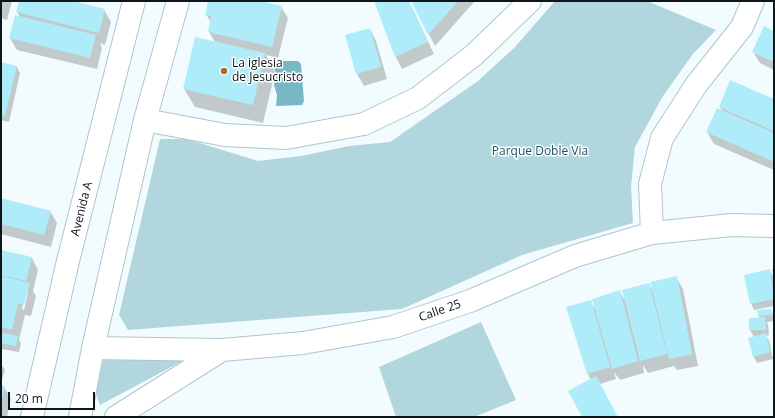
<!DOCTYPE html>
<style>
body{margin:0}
#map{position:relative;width:775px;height:418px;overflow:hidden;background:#f2fcfe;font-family:"Open Sans",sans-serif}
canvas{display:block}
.frame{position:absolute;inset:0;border:2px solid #0d1618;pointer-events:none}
.scale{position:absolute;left:8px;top:392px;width:87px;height:18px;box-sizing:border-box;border:2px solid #0d1618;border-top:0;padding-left:5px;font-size:12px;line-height:14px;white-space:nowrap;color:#0d1618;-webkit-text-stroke:3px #fff;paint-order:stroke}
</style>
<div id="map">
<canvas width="775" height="418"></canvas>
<div class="frame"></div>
<div class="scale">20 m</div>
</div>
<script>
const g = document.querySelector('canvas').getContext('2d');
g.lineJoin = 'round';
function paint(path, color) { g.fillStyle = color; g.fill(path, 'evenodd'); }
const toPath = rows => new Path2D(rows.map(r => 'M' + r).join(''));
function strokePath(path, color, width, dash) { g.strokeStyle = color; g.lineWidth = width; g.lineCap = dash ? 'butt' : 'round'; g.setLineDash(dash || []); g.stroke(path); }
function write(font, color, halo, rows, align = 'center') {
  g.font = font + ' "Open Sans",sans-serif'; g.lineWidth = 3; g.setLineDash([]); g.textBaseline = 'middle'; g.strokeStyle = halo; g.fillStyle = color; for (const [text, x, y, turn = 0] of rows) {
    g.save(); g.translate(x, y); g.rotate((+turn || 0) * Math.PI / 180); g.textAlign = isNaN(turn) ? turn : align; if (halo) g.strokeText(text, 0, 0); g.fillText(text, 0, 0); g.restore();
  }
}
paint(toPath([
 [555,1,647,1,716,30,693,54,663,96,635,147,631,187,633,223,522,255,402,309,128,330,119,315,160,139,187,139,258,161,301,156,349,146,390,142,478,81,515,47],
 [481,322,516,400,474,417,396,417,379,367],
 [104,355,190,357,100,405,96,394]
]), '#b2d6de');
paint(toPath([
 [276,61,298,61,301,64,304,101,302,105,276,106,277,95,274,85,276,73,273,66]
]), '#7ab7c4');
paint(toPath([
 [1,1,12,1,7,20,1,18],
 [20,1,70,1,104,10,111,22,105,45,100,43,102,48,97,69,17,50,10,38,20,17,17,12],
 [209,1,257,1,281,7,288,18,278,58,266,55,275,72,263,123,195,107,184,89,215,42,209,32,211,23,206,14],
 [375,1,409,1,434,54,402,69,396,57],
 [412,1,475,1,435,46],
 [370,29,376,41,387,79,364,86,357,74,346,36],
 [774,32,774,70,760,63,753,52],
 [17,67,20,73,9,122,1,120,1,68],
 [774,100,774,170,714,144,707,132,723,112,720,107],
 [1,199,50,211,57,223,51,247,1,234],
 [1,251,32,258,38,270,33,291,36,296,31,316,25,315,19,340,21,343,19,352,1,349],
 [26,292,28,292,24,310,22,309],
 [772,269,774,269,774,306,754,310,751,303,769,270,774,277],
 [676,277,683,289,698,366,677,370,674,366,648,373,643,365,644,373,620,380,614,372,616,379,600,384,617,417,583,417,591,380,588,374,567,308,590,301,595,309,620,291,624,299,649,284,653,292],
 [771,310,774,316,774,321,767,322,768,325,769,335,766,336,769,340,773,359,757,363,754,357,754,337,750,330,760,319,759,316],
 [1,364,5,370,1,383],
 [1,386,4,387,11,399,7,417,1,417]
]), '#0003');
paint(toPath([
 [19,1,74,1,105,9,99,33,16,12],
 [208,1,261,1,282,6,272,47,208,32,211,16,205,15],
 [374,1,409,1,428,42,395,57],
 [411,1,458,1,428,35],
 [15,15,96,35,90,58,9,38],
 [764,26,774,31,774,62,752,52],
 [370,28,381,67,356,74,345,35],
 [195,37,265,53,253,105,183,89],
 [1,62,17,66,5,116,1,115],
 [730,80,774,99,774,131,719,107],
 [717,108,774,133,774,156,772,161,706,132],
 [1,198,51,211,44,235,1,224],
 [1,250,32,257,26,281,1,275],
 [770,269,774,299,750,304,744,275],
 [1,276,30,283,24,305,18,303,12,330,1,327],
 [677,276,692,354,669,359,650,282],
 [649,283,667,354,640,361,622,290],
 [620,290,638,361,612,369,592,299],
 [591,300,610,367,587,374,566,307],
 [771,309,772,315,758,316,757,310],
 [765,317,766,330,749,330,749,318],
 [1,333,18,336,16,346,1,343],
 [766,333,770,352,753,357,748,338],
 [596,376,618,417,582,417,568,391],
 [1,385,5,386,2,400,1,400]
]), '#aeecfa');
const minor = toPath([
 [145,120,225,135,286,138,364,124,418,98,474,55,530,1],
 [652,233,650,184,662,138,696,85,742,27,753,1],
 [93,348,222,350],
 [32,417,68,261,134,1],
 [80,417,93,348,145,120,178,1],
 [116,417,222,350,303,343,393,327,470,301,575,256,652,233,732,225,774,226]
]);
strokePath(minor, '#afc6cc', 24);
strokePath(minor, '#fff', 22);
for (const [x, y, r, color] of [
 [224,71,4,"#aa6d31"]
]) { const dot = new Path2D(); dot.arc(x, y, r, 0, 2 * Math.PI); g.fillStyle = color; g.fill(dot); strokePath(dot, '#fff', 1.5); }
write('12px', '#0d1618', '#fff', [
 ["La iglesia",232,64],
 ["de Jesucristo",232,78]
], 'left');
write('12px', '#1e535d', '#fff', [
 ["Parque Doble Via",540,152]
]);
write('12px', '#0d1618', '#fff', [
 ["Avenida A",82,209,-76],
 ["Calle 25",440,311,-19]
]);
</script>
